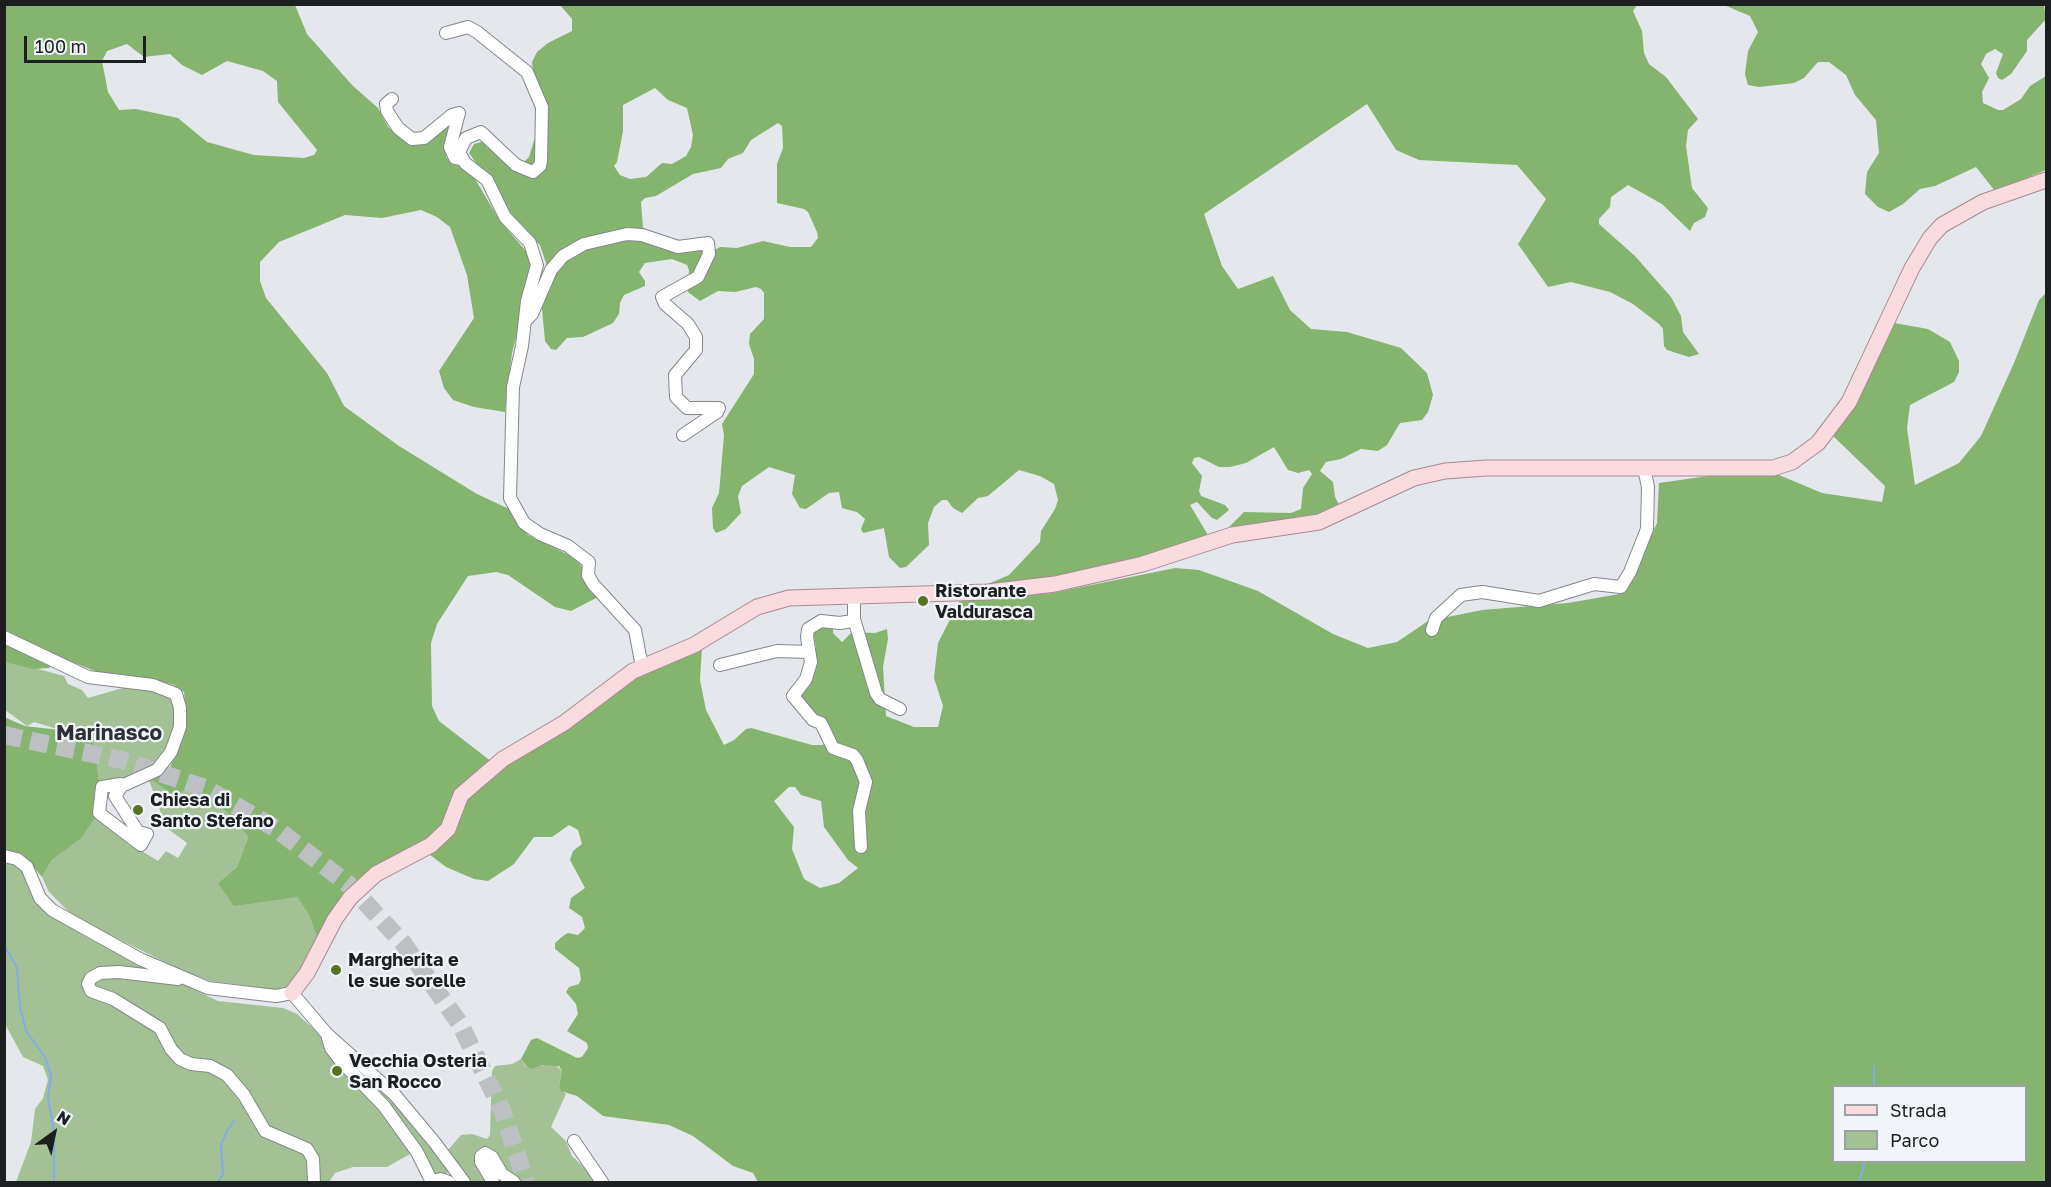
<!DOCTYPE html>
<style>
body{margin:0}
#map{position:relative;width:2051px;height:1187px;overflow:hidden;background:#e4e8ec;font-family:"Golos Text",sans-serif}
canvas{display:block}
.frame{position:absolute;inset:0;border:6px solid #1d1e20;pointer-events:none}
.legend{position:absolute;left:1832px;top:1085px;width:195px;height:78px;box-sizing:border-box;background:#f1f5fa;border:2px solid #9c9fa3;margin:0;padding:8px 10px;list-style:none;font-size:18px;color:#1d1e20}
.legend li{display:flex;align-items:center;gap:12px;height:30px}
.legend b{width:30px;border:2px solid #9c9fa3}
.north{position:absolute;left:24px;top:1103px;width:60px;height:60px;-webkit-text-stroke:4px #f1f5fa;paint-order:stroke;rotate:33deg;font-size:16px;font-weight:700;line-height:24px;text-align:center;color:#1d1e20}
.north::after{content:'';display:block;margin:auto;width:21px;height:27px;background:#1d1e20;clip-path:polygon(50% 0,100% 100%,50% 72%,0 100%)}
.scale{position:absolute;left:24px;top:36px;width:122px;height:27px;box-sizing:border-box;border:3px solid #1d1e20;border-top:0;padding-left:8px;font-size:18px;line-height:21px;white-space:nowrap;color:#1d1e20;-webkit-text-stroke:4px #f1f5fa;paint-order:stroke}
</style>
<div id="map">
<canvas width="2051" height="1187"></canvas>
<div class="frame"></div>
<ul class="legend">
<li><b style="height:8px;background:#f9dbe0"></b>Strada</li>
<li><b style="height:16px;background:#a3c195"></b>Parco</li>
</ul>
<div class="north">N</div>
<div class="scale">100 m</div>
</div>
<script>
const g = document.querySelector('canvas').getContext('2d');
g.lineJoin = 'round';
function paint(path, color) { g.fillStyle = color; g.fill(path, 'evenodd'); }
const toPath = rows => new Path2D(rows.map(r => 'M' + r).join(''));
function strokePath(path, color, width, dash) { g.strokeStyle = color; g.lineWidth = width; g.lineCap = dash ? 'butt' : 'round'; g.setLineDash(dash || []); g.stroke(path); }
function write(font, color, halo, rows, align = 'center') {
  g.font = font + ' "Golos Text",sans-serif'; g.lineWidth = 4.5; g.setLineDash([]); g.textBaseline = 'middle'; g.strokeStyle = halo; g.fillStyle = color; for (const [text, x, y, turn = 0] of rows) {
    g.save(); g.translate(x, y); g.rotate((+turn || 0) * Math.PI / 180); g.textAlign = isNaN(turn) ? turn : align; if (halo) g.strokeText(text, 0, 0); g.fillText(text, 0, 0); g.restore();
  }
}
paint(toPath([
 [5,660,64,676,68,684,82,690,88,698,140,683,158,689,173,698,174,725,167,754,157,772,98,786,94,756,85,730,74,734,34,722,27,726,5,710],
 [152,780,171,794,186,791,215,802,236,821,248,837,237,867,218,883,297,897,309,915,318,940,287,991,211,981,181,970,90,925,69,912,49,892,42,877,52,860,81,837,97,815,101,822,119,837,158,861,166,851,178,858,187,843,164,826,158,803,149,781],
 [4,863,15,865,22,871,45,913,97,943,218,1001,283,1008,297,1014,370,1079,425,1137,450,1170,446,1174,434,1174,419,1149,387,1167,353,1167,335,1173,329,1182,16,1182,31,1142,35,1109,43,1098,48,1080,43,1066,23,1057,5,1024],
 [521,1059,526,1067,555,1064,562,1071,559,1087,566,1094,551,1127,566,1141,572,1156,591,1174,595,1182,471,1182,448,1150,461,1135,472,1134,487,1139,490,1135,492,1071,495,1066,512,1064]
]), '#a3c195');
paint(toPath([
 [4,5,295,5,307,34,352,85,378,108,388,127,396,134,405,141,420,145,427,144,449,126,445,140,446,157,453,164,469,169,500,221,531,257,533,274,512,353,505,412,474,407,453,400,444,388,439,371,474,318,467,275,450,227,437,217,421,210,382,218,345,215,279,242,260,262,260,281,266,298,327,373,344,406,399,446,477,494,509,509,528,535,575,558,582,567,585,579,598,597,571,611,555,607,508,575,496,572,468,576,437,624,431,643,432,706,439,721,492,762,436,834,403,854,318,940,309,915,297,897,234,906,218,883,237,867,248,837,236,821,215,802,186,791,171,794,152,780,170,767,182,741,187,725,184,692,174,685,159,681,103,674,59,657,49,668,33,669,5,662],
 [127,44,144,57,170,54,182,65,202,75,227,61,263,71,277,81,278,102,317,150,314,155,304,158,254,155,207,142,178,118,136,109,119,110,108,92,102,61,107,51],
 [560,5,1637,5,1633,11,1642,31,1644,53,1649,64,1666,77,1698,119,1688,130,1686,146,1692,188,1708,208,1705,217,1694,223,1690,231,1662,204,1628,185,1611,197,1610,207,1599,219,1599,224,1635,256,1671,297,1681,316,1683,332,1699,354,1689,357,1667,350,1664,346,1663,329,1659,324,1633,304,1610,292,1571,282,1548,287,1518,244,1546,199,1517,165,1419,160,1396,150,1367,104,1204,214,1222,266,1238,289,1273,276,1290,310,1311,329,1347,332,1401,348,1427,373,1433,395,1428,412,1422,420,1400,423,1387,445,1378,451,1361,449,1341,459,1326,462,1320,471,1333,482,1335,497,1340,506,1313,516,1229,527,1244,512,1291,513,1301,509,1303,488,1312,474,1309,470,1298,473,1288,470,1274,447,1246,463,1230,467,1219,467,1199,457,1194,458,1192,463,1202,476,1199,491,1201,496,1225,505,1229,510,1217,520,1212,518,1197,502,1190,505,1208,535,1145,557,1036,580,981,587,1009,575,1040,542,1041,531,1055,509,1058,500,1054,484,1040,476,1019,470,988,496,978,498,962,513,953,508,947,500,942,500,934,507,928,523,929,545,906,567,900,568,889,557,884,528,863,533,861,529,865,519,857,512,842,508,839,492,829,493,806,509,800,508,792,494,795,475,769,467,742,486,738,496,741,513,726,529,716,533,713,528,712,508,719,493,724,435,722,424,754,374,754,359,749,344,750,334,764,319,764,293,761,289,756,287,735,292,718,291,700,301,688,292,689,270,687,265,672,259,645,263,639,272,645,281,645,286,624,295,620,303,619,314,613,323,583,337,567,338,556,350,551,349,545,341,541,298,546,263,540,245,518,223,469,153,474,144,485,141,523,163,529,157,536,134,537,108,532,62,537,52,548,43,572,31,572,19],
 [655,88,668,100,687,108,693,135,691,147,686,156,672,164,662,163,646,177,630,179,620,175,614,166,617,162,623,131,623,105],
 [778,123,782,126,783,148,777,164,777,203,804,209,808,212,817,232,818,238,811,247,790,247,763,241,737,248,720,247,711,252,643,228,641,202,645,198,656,196,693,174,721,168,728,159,743,153,751,140],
 [1724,5,2044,5,2046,19,2027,40,2027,51,2011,74,2002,80,1998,78,1996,73,2003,54,1995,49,1986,54,1981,64,1989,78,1982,92,1983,103,1998,110,2003,110,2021,99,2030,86,2046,76,2046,170,1995,191,1976,167,1935,186,1920,189,1903,204,1889,212,1878,207,1865,194,1867,172,1879,153,1876,120,1855,95,1846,75,1829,62,1818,62,1804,78,1794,83,1759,87,1748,85,1745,74,1748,51,1758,32,1750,16],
 [2046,293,2046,1182,758,1182,753,1173,733,1166,693,1136,669,1125,603,1116,577,1096,561,1091,559,1087,562,1071,559,1066,542,1065,532,1069,527,1067,521,1059,531,1040,537,1038,577,1058,582,1057,588,1048,587,1043,567,1031,578,1014,576,1004,566,992,569,987,579,984,581,979,579,968,555,949,555,943,563,936,568,933,578,935,585,928,582,917,569,908,571,898,585,888,570,860,573,851,582,844,578,830,569,825,552,837,534,837,514,864,488,881,474,879,446,867,429,854,463,803,515,757,622,685,648,670,702,648,700,680,706,710,724,745,734,740,746,729,751,728,812,745,822,745,836,741,799,697,815,667,816,648,813,631,820,627,833,627,833,633,842,642,852,632,875,633,887,629,888,639,883,667,886,716,914,727,938,727,943,706,934,678,938,643,960,600,1052,593,1175,568,1199,570,1258,591,1333,634,1368,648,1397,642,1428,621,1482,610,1568,603,1625,593,1657,523,1659,483,1715,475,1779,475,1822,493,1882,502,1885,486,1833,436,1864,388,1894,323,1928,329,1950,342,1959,361,1959,372,1954,382,1910,405,1907,428,1915,485,1959,463,1981,436,2014,363,2039,300],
 [789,787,795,787,801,795,821,801,824,827,848,860,858,868,839,883,820,888,804,879,792,849,794,827,774,801],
 [1834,1086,2026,1086,2026,1162,1834,1162],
 [4,717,25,726,86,733,94,744,99,784,97,815,81,838,52,860,42,877,22,854,5,850]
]), '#85b46e');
strokePath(toPath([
 [4,944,17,968,20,1007,26,1031,45,1057,51,1075,48,1098,54,1132,54,1182],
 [1874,1066,1874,1086],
 [218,1182,223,1174,221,1145,227,1131,234,1121],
 [1859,1182,1865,1162]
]), '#83abf0', 2);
strokePath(toPath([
 [4,735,121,760,205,788,278,830,348,884,403,943,460,1024,502,1110,526,1182]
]), '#bcc0c3', 18, [18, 9]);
const minor = toPath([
 [446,33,468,27,477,32,527,72,542,107,541,161,540,166,533,172,516,165,481,132,466,138,459,152,465,163,487,180,505,217,530,243,537,265,527,301,522,346,513,387,510,498,524,523,540,534,568,546,589,562,588,575,593,584,635,630,642,667],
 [392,99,386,104,387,111,398,128,412,139,424,138,452,115,459,113,450,147,455,158,462,159],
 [525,321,532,314,551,270,563,256,584,244,627,234,642,235,678,247,708,243,709,254,698,277,662,297,665,304,688,324,696,337,696,350,675,375,676,397,687,408,719,408,717,412,683,435],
 [854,597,854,619,852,621,840,623,821,621,808,629,807,637,811,662,806,679,793,696,813,720,821,723,833,748,853,755,857,760,866,782,859,811,861,847],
 [854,619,876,693,880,699,900,709],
 [1432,630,1436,618,1461,595,1482,592,1539,601,1594,584,1621,587,1630,572,1647,529,1648,487,1644,468],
 [4,637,88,677,153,685,176,694,180,708,180,727,171,752,157,770,126,784],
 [720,665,777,651,809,652],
 [121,784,122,786,115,796,138,832,147,834,141,845,99,813,102,787,121,784],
 [4,856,17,859,27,867,40,898,52,910,140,959,208,988,276,996,292,993,327,1034,395,1095,435,1143,464,1182],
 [178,979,119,972,100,973,91,978,88,984,91,991,113,999,160,1028,171,1049,180,1059,191,1064,210,1066,227,1075,244,1095,265,1131,307,1149,313,1159,314,1182],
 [328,1038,331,1048,340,1060,384,1106,417,1152,432,1182],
 [574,1141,602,1182],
 [432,1181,441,1179,449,1182],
 [493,1182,481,1162,481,1156,485,1153,492,1157,502,1174,514,1182]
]);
const major = toPath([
 [292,993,307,973,335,919,350,898,376,874,431,845,448,829,461,795,503,759,564,723,633,671,694,645,757,607,789,598,988,592,1055,584,1143,564,1232,535,1319,522,1414,478,1445,471,1486,468,1773,468,1792,462,1818,443,1849,402,1912,268,1930,238,1942,225,1983,202,2046,180]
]);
strokePath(minor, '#83878b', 14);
strokePath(major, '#a98990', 17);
strokePath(minor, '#fff', 12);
strokePath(major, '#f9dbe0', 15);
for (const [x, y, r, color] of [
 [923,601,6,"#5a7223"],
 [138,810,6,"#5a7223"],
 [336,970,6,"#5a7223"],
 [337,1071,6,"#5a7223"]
]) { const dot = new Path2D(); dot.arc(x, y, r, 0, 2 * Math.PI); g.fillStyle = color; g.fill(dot); strokePath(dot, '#f1f5fa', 2); }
write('bold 18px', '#1d1e20', '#f1f5fa', [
 ["Ristorante",935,591],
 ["Valdurasca",935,612],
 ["Chiesa di",150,800],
 ["Santo Stefano",150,821],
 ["Margherita e",348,960],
 ["le sue sorelle",348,981],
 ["Vecchia Osteria",349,1061],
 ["San Rocco",349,1082]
], 'left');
write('bold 21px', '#2d3034', '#f1f5fa', [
 ["Marinasco",109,733]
]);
</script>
